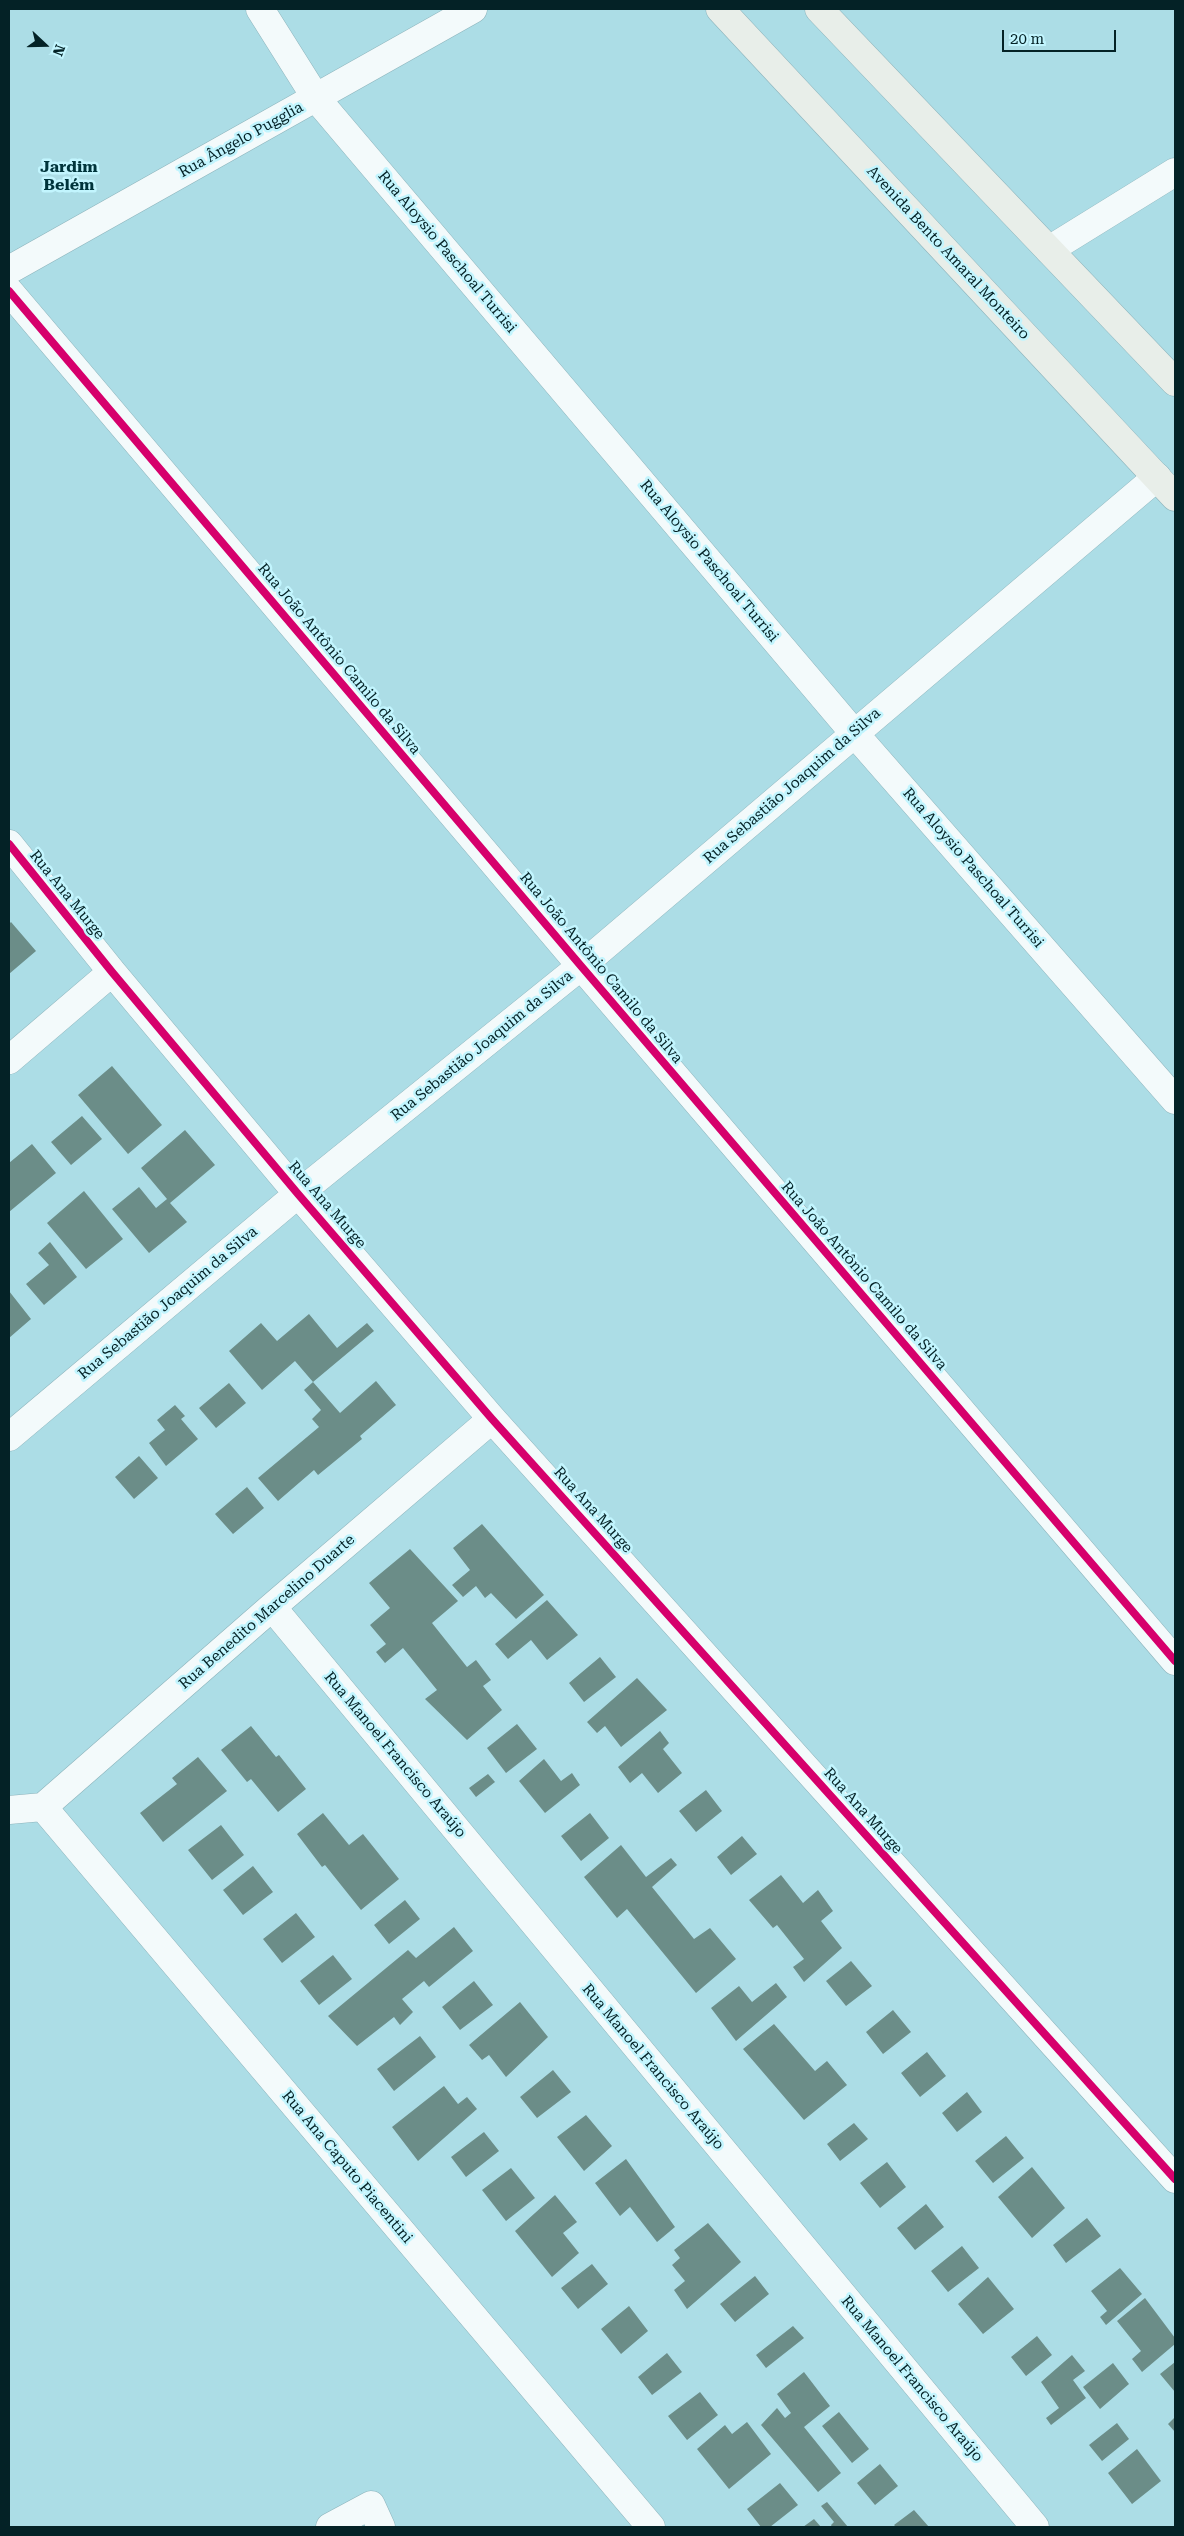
<!DOCTYPE html>
<meta charset="utf-8">
<style>
body{margin:0}
#map{position:relative;width:1184px;height:2536px;overflow:hidden;background:#acdde6;font-family:"Roboto Serif",serif}
canvas{display:block}
.frame{position:absolute;inset:0;border:10px solid #042226;pointer-events:none}
.north{position:absolute;left:20px;top:20px;width:50px;height:50px;-webkit-text-stroke:4px #c2f5fe;paint-order:stroke;rotate:111deg;font-size:14px;font-weight:700;line-height:20px;text-align:center;color:#042226}
.north::after{content:'';display:block;margin:auto;width:18px;height:22px;background:#042226;clip-path:polygon(50% 0,100% 100%,50% 72%,0 100%)}
.scale{position:absolute;left:1002px;top:30px;width:114px;height:22px;box-sizing:border-box;border:2px solid #042226;border-top:0;padding-left:6px;font-size:15px;line-height:18px;white-space:nowrap;color:#042226;-webkit-text-stroke:4px #c2f5fe;paint-order:stroke}
</style>
<div id="map">
<canvas width="1184" height="2536"></canvas>
<div class="frame"></div>
<div class="north">N</div>
<div class="scale">20 m</div>
</div>
<script>
const g = document.querySelector('canvas').getContext('2d');
g.lineJoin = 'round';
function paint(path, color) { g.fillStyle = color; g.fill(path, 'evenodd'); }
const toPath = rows => new Path2D(rows.map(r => 'M' + r).join(''));
function strokePath(path, color, width, dash) { g.strokeStyle = color; g.lineWidth = width; g.lineCap = dash ? 'butt' : 'round'; g.setLineDash(dash || []); g.stroke(path); }
function write(font, color, halo, rows, align = 'center') {
  g.font = font + ' "Roboto Serif",serif'; g.lineWidth = 5; g.setLineDash([]); g.textBaseline = 'middle'; g.strokeStyle = halo; g.fillStyle = color; for (const [text, x, y, turn = 0] of rows) {
    g.save(); g.translate(x, y); g.rotate((+turn || 0) * Math.PI / 180); g.textAlign = isNaN(turn) ? turn : align; if (halo) g.strokeText(text, 0, 0); g.fillText(text, 0, 0); g.restore();
  }
}
paint(toPath([
 [11,922,36,951,9,974,9,924],
 [112,1066,162,1125,128,1154,78,1095],
 [82,1116,102,1139,71,1165,51,1142],
 [185,1130,215,1165,170,1203,187,1222,149,1253,112,1209,139,1187,156,1208,167,1199,141,1168],
 [32,1144,56,1173,9,1212,9,1163],
 [84,1191,123,1239,86,1269,47,1223],
 [50,1242,77,1277,44,1305,26,1284,49,1265,38,1253],
 [9,1291,31,1319,9,1338],
 [309,1314,337,1348,367,1323,374,1331,313,1382,295,1361,262,1390,229,1351,261,1323,277,1341],
 [376,1381,396,1405,360,1436,362,1439,318,1475,314,1470,278,1501,258,1478,319,1427,312,1419,321,1410,304,1390,313,1382,340,1413],
 [229,1383,246,1403,216,1428,199,1408],
 [175,1405,185,1416,181,1419,198,1439,166,1466,149,1443,165,1430,157,1420],
 [139,1456,158,1478,134,1499,115,1477],
 [247,1487,264,1508,233,1534,215,1514],
 [482,1524,544,1595,516,1619,491,1593,485,1598,476,1586,463,1597,452,1585,470,1570,453,1548],
 [410,1549,458,1601,432,1623,467,1667,476,1660,491,1680,483,1686,502,1710,467,1740,425,1699,437,1690,403,1648,385,1663,376,1652,386,1644,370,1625,390,1608,369,1583],
 [547,1600,578,1635,547,1660,531,1640,508,1659,495,1644],
 [600,1657,616,1677,584,1702,569,1683],
 [637,1678,667,1710,621,1747,605,1726,597,1733,587,1722],
 [517,1724,537,1749,506,1773,487,1748],
 [251,1726,276,1757,279,1755,306,1789,278,1812,251,1779,247,1782,221,1750],
 [660,1731,669,1743,663,1749,682,1773,658,1793,642,1773,630,1783,618,1767],
 [198,1757,227,1791,163,1842,140,1813,177,1784,172,1778],
 [544,1759,561,1781,572,1773,580,1785,545,1813,519,1781],
 [488,1774,495,1782,476,1797,469,1788],
 [706,1790,722,1811,696,1832,679,1811],
 [323,1813,349,1845,363,1834,399,1879,361,1910,325,1865,322,1867,297,1834],
 [590,1813,609,1838,581,1861,561,1836],
 [221,1825,244,1855,212,1880,188,1850],
 [742,1836,757,1854,731,1875,717,1857],
 [621,1845,646,1877,671,1858,677,1865,652,1887,694,1939,710,1928,736,1959,696,1993,627,1909,617,1918,584,1877],
 [253,1866,273,1892,243,1915,223,1890],
 [781,1875,803,1903,818,1890,833,1911,821,1921,842,1948,804,1982,793,1967,804,1959,777,1925,773,1928,749,1900],
 [405,1900,420,1919,389,1944,374,1925],
 [296,1913,315,1937,282,1963,263,1939],
 [454,1927,473,1951,429,1987,424,1981,402,1999,413,2012,400,2025,394,2017,357,2046,328,2016,408,1950,416,1958],
 [333,1955,352,1979,319,2005,300,1981],
 [851,1961,872,1986,846,2006,826,1981],
 [474,1981,493,2005,460,2030,442,2007],
 [776,1983,787,1997,736,2041,711,2008,739,1986,752,2002],
 [520,2002,548,2037,506,2077,489,2055,482,2060,469,2045],
 [893,2010,911,2032,883,2054,866,2032],
 [774,2024,815,2071,827,2061,847,2085,804,2120,743,2049],
 [420,2036,436,2057,394,2091,377,2069],
 [927,2052,946,2076,920,2097,901,2073],
 [553,2070,571,2092,537,2118,520,2097],
 [444,2086,458,2104,467,2097,477,2109,418,2161,392,2127],
 [967,2092,982,2112,957,2132,942,2113],
 [586,2115,612,2146,584,2171,557,2137],
 [854,2123,868,2139,840,2161,827,2144],
 [484,2132,499,2151,466,2177,451,2157],
 [1006,2136,1024,2158,993,2183,975,2161],
 [626,2159,675,2227,657,2242,630,2207,620,2216,595,2183],
 [887,2162,906,2187,880,2208,860,2183],
 [1032,2167,1065,2208,1032,2238,998,2197],
 [511,2168,535,2198,506,2221,482,2190],
 [555,2195,577,2222,563,2233,579,2253,552,2277,515,2231],
 [926,2204,944,2227,915,2250,897,2228],
 [1087,2218,1101,2236,1066,2263,1053,2245],
 [708,2223,741,2262,687,2309,674,2290,685,2281,672,2265,680,2258,674,2250],
 [962,2246,979,2268,948,2292,931,2271],
 [592,2264,608,2284,578,2309,561,2288],
 [1120,2268,1142,2294,1106,2325,1100,2317,1107,2311,1091,2291],
 [755,2276,769,2294,735,2322,720,2304],
 [988,2277,1014,2309,983,2334,958,2304],
 [1145,2298,1175,2338,1175,2344,1142,2372,1132,2359,1141,2351,1117,2321],
 [629,2306,648,2331,621,2354,601,2329],
 [793,2326,804,2338,766,2368,756,2355],
 [1037,2336,1052,2355,1026,2376,1011,2357],
 [667,2353,682,2372,652,2395,638,2377],
 [1072,2355,1085,2371,1073,2380,1086,2398,1051,2425,1046,2418,1059,2408,1041,2382],
 [1175,2362,1175,2392,1160,2374],
 [1113,2363,1129,2384,1100,2409,1083,2387],
 [804,2372,830,2406,804,2427,841,2473,818,2492,761,2425,777,2408,785,2418,791,2413,777,2394],
 [700,2392,718,2415,687,2440,668,2416],
 [839,2412,869,2449,852,2463,822,2426],
 [1175,2417,1175,2432,1168,2424],
 [747,2422,771,2454,729,2489,697,2449,725,2425,732,2434],
 [1117,2423,1129,2439,1102,2461,1089,2445],
 [1137,2449,1161,2481,1132,2504,1108,2473],
 [880,2464,898,2486,875,2505,857,2483],
 [780,2483,798,2505,770,2527,761,2527,747,2509],
 [827,2502,848,2527,832,2527,831,2525,834,2522,821,2506],
 [914,2510,929,2527,896,2527,894,2525],
 [814,2519,821,2527,803,2527]
]), '#6b8d88');
const street = toPath([
 [260,9,316,98,854,733,1175,1100],
 [1049,250,1175,172],
 [9,270,473,9],
 [9,291,581,966,1175,1661],
 [9,844,112,972,298,1194,492,1419,1175,2179],
 [9,1060,112,972],
 [9,1437,298,1194,581,966,1157,477],
 [272,1607,1035,2527],
 [43,1807,651,2527],
 [43,1807,272,1607,492,1419],
 [9,1810,43,1807],
 [330,2527,371,2505,381,2527]
]);
const secondary = toPath([
 [720,9,1175,497],
 [819,9,1175,382]
]);
strokePath(street, '#8cb3bb', 29);
strokePath(secondary, '#8cb3bb', 29);
strokePath(street, '#f3fafb', 28);
strokePath(secondary, '#e8eee9', 28);
strokePath(toPath([
 [9,291,581,966,1175,1661],
 [9,844,112,972,298,1194,492,1419,1175,2179]
]), '#d6006c', 8);
write('15px', '#042226', '#c2f5fe', [
 ["Rua Ângelo Pugglia",241,140,-29],
 ["Rua Aloysio Paschoal Turrisi",447,252,50],
 ["Avenida Bento Amaral Monteiro",948,253,47],
 ["Rua Aloysio Paschoal Turrisi",709,561,50],
 ["Rua João Antônio Camilo da Silva",339,659,50],
 ["Rua Sebastião Joaquim da Silva",792,786,-41],
 ["Rua Aloysio Paschoal Turrisi",973,868,49],
 ["Rua Ana Murge",67,895,51],
 ["Rua João Antônio Camilo da Silva",601,968,50],
 ["Rua Sebastião Joaquim da Silva",482,1046,-39],
 ["Rua Ana Murge",327,1205,49],
 ["Rua João Antônio Camilo da Silva",864,1276,49],
 ["Rua Sebastião Joaquim da Silva",168,1303,-40],
 ["Rua Ana Murge",593,1510,48],
 ["Rua Benedito Marcelino Duarte",267,1612,-41],
 ["Rua Manoel Francisco Araújo",395,1755,50],
 ["Rua Ana Murge",863,1811,48],
 ["Rua Manoel Francisco Araújo",653,2067,50],
 ["Rua Ana Caputo Piacentini",347,2167,50],
 ["Rua Manoel Francisco Araújo",912,2379,50]
]);
write('bold 16px', '#00343b', '#c2f5fe', [
 ["Jardim",69,167],
 ["Belém",69,185]
]);
</script>
